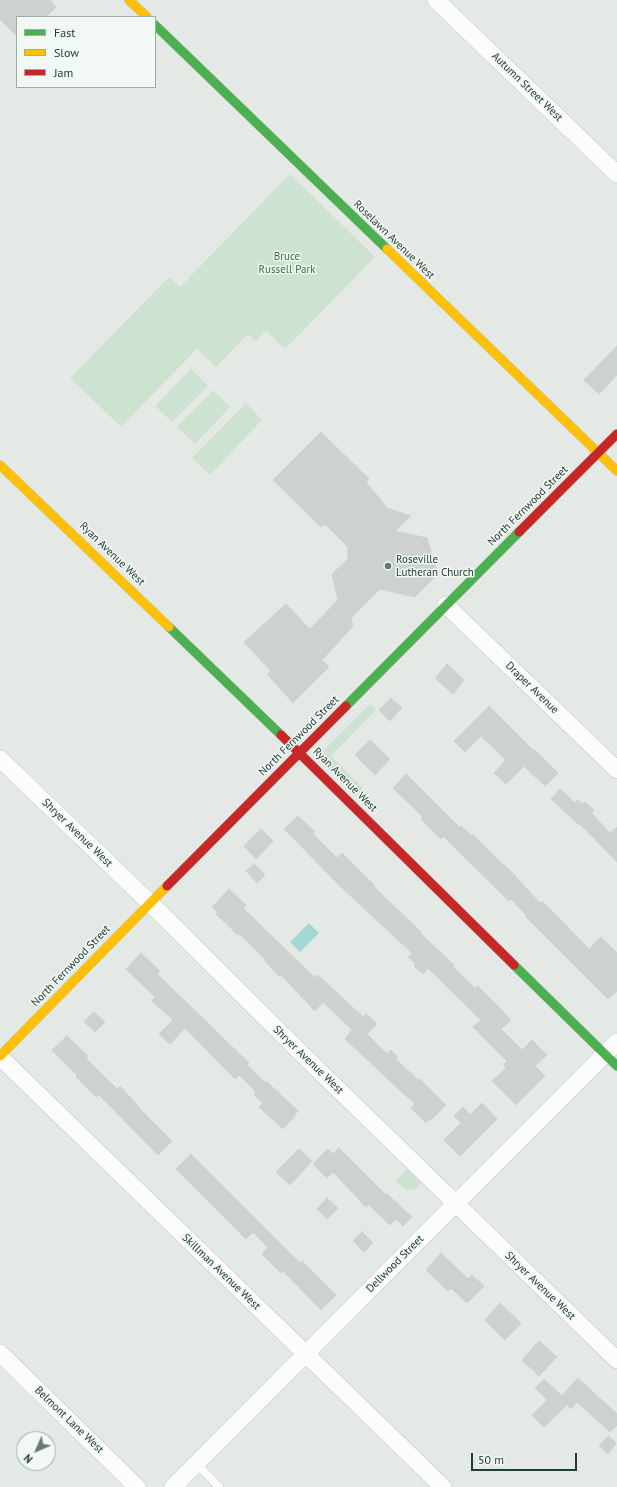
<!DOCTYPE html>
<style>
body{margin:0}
#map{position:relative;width:617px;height:1487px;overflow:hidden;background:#e4e9e6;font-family:"PT Sans",sans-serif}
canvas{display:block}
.legend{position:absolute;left:16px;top:16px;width:140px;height:72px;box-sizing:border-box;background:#f2f8f4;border:1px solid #9fada6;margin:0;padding:5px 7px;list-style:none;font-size:12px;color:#223d32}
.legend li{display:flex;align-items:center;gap:8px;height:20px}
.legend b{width:20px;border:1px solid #9fada6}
.north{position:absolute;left:16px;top:1431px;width:40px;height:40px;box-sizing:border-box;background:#f2f8f4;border:1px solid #9fada6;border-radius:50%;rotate:225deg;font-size:11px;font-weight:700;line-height:16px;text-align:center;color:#223d32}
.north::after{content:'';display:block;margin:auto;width:14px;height:18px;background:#667971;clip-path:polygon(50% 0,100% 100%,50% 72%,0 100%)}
.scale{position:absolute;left:471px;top:1453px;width:106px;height:18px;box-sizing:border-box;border:2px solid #223d32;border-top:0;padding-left:5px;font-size:12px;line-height:14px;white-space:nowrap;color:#223d32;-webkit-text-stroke:3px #f2f8f4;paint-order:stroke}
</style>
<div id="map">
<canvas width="617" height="1487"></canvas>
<ul class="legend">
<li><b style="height:5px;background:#4caf50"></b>Fast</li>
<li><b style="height:5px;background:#ffc107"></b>Slow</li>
<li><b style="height:5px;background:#c62828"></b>Jam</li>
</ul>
<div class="north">N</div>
<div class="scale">50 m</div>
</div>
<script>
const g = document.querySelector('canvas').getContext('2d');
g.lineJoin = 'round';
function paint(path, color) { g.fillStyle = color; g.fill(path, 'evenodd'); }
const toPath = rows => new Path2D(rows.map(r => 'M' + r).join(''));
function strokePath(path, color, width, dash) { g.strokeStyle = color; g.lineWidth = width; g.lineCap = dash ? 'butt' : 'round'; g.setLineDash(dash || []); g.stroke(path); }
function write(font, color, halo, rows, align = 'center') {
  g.font = font + ' "PT Sans",sans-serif'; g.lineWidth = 3; g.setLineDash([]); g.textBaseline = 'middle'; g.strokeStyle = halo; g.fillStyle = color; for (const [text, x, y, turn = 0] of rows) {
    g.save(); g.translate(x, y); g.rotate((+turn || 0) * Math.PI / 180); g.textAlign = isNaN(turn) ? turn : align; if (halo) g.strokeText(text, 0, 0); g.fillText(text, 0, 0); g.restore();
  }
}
paint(toPath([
 [290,174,375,257,285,349,266,331,256,341,248,334,216,367,197,349,121,427,70,378,169,277,180,287],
 [191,369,208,386,172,422,155,406],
 [213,390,230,407,195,444,177,427],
 [246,403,262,420,210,475,192,458],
 [370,704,376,710,331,756,363,788,356,796,320,758,321,753],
 [407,1169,421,1183,416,1189,407,1191,396,1181]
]), '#cde2d1');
paint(toPath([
 [309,923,319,933,300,952,290,942]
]), '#a4d8d7');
const building = toPath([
 [0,0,50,0,56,7,46,17,17,17,17,36,0,19,0,0],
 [617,346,617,375,599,394,584,380,617,346],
 [321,432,369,479,366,482,387,508,411,516,395,531,427,538,438,574,415,597,380,589,351,618,353,626,322,660,329,667,293,703,267,674,271,671,244,642,286,604,310,629,338,600,332,574,348,559,348,547,325,524,321,527,273,480,321,432],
 [447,664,464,680,453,694,435,678,447,664],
 [391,698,402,708,390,721,379,710,391,698],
 [489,706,534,751,535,750,558,773,545,786,524,766,506,784,494,773,506,760,481,736,465,752,454,741,489,706],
 [370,740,390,759,375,775,355,755,370,740],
 [406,774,460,828,461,826,471,835,472,834,504,866,505,865,540,903,542,901,589,949,601,937,617,953,617,991,608,999,526,917,527,916,511,899,509,901,443,836,441,839,421,819,423,817,393,788,406,774],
 [560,789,575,803,577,800,583,804,585,802,594,810,591,813,610,833,617,827,617,862,580,824,579,825,551,799,560,789],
 [298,816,315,832,313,834,337,858,342,853,375,886,374,887,421,932,420,933,454,965,453,967,475,988,478,986,491,999,511,1020,501,1029,522,1050,532,1040,547,1055,535,1066,545,1076,516,1105,492,1081,506,1068,504,1064,507,1061,473,1027,481,1020,428,968,423,974,414,966,416,964,408,957,412,953,341,887,284,829,298,816],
 [261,829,273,841,256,859,244,846,261,829],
 [254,864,265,875,257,883,246,871,254,864],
 [229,889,246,905,243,908,315,978,318,975,363,1017,366,1014,377,1024,367,1034,387,1054,391,1050,397,1056,396,1059,419,1081,420,1079,446,1105,430,1121,429,1119,426,1123,411,1108,415,1104,405,1095,345,1039,352,1030,323,1002,315,1011,281,975,280,977,264,960,265,959,240,934,238,935,216,914,218,912,212,907,229,889],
 [141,953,160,971,157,974,249,1063,247,1065,265,1083,266,1081,298,1111,294,1116,295,1116,283,1129,259,1107,263,1103,254,1095,256,1092,239,1075,235,1079,185,1028,170,1044,159,1034,173,1020,152,1001,155,997,126,969,141,953],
 [94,1012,105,1022,95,1032,84,1022,94,1012],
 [67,1036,88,1056,86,1058,117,1089,120,1086,145,1114,172,1141,158,1155,99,1095,96,1097,76,1077,77,1075,52,1050,67,1036],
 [482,1103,497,1119,460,1156,444,1140,461,1123,454,1116,463,1107,470,1115,482,1103],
 [339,1148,386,1195,387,1194,412,1217,403,1226,396,1219,390,1225,369,1205,366,1207,333,1172,327,1178,313,1164,328,1149,333,1154,339,1148],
 [299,1149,312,1161,290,1185,276,1172,299,1149],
 [191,1154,300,1263,302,1261,336,1295,321,1310,283,1271,281,1273,262,1254,268,1247,253,1232,246,1239,176,1169,191,1154],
 [327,1198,338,1208,327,1219,317,1209,327,1198],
 [362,1232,373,1243,364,1252,353,1241,362,1232],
 [441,1253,468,1279,472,1275,484,1286,467,1303,451,1288,448,1291,426,1270,441,1253],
 [500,1303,521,1323,505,1340,485,1320,500,1303],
 [539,1341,557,1357,539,1376,522,1360,539,1341],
 [578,1378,617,1414,617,1425,610,1432,577,1402,571,1409,567,1405,544,1427,532,1415,547,1400,535,1388,544,1379,562,1396,578,1378],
 [608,1436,616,1443,608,1454,599,1446,608,1436]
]);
paint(building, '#cdd2cf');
strokePath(building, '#cdd2cf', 1);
const lane = toPath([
 [197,1464,219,1487]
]);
const street = toPath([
 [436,0,617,174],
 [446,605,617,770],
 [0,759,150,903,307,1059,617,1360],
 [0,1057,443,1487],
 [0,1353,137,1487],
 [173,1487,617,1042]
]);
const fast = toPath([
 [155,25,387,249],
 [169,627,281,735],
 [346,706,519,532],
 [514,965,617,1066]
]);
const slow = toPath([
 [129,0,147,17],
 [387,249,617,471],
 [0,465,169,627],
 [0,1056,167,886]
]);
const jam = toPath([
 [519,532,617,434],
 [281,735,514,965],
 [167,886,346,706]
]);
strokePath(lane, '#c1c6c3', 9);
strokePath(street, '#c1c6c3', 18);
strokePath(fast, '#c0c7c3', 10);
strokePath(slow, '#c0c7c3', 10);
strokePath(jam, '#c0c7c3', 10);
strokePath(lane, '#fbfcfb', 8);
strokePath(street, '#fbfcfb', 17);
strokePath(fast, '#4caf50', 9);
strokePath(slow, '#ffc107', 9);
strokePath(jam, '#c62828', 9);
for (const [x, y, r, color] of [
 [388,566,4,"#667971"]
]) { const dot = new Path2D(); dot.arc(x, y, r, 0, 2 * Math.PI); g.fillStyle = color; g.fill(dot); strokePath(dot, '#f2f8f4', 1.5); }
write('11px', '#223d32', '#f2f8f4', [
 ["Autumn Street West",527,87,44],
 ["Roselawn Avenue West",394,240,44],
 ["North Fernwood Street",528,506,-45],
 ["Ryan Avenue West",112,554,44],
 ["Draper Avenue",532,688,44],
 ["North Fernwood Street",299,736,-45],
 ["Ryan Avenue West",345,780,45],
 ["Shryer Avenue West",77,833,44],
 ["North Fernwood Street",71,966,-46],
 ["Shryer Avenue West",308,1060,44],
 ["Dellwood Street",395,1264,-45],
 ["Skillman Avenue West",221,1272,44],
 ["Shryer Avenue West",540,1286,44],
 ["Belmont Lane West",69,1420,44]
]);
write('11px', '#2b743d', '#f2f8f4', [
 ["Bruce",287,257],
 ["Russell Park",287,270]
]);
write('11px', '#223d32', '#f2f8f4', [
 ["Roseville",396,560],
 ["Lutheran Church",396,573]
], 'left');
</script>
